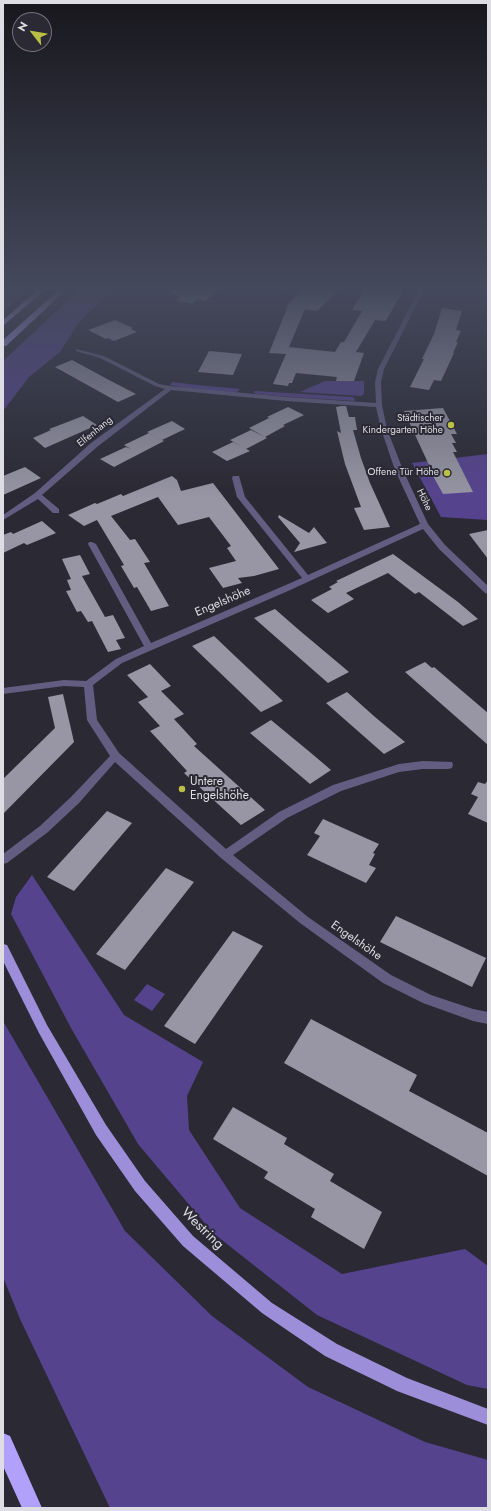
<!DOCTYPE html>
<meta charset="utf-8">
<style>
body{margin:0}
#map{position:relative;width:491px;height:1511px;overflow:hidden;background:#2b2934;font-family:Jost,sans-serif}
canvas{display:block}
.frame{position:absolute;inset:0;border:4px solid #dedde4;pointer-events:none}
.north{position:absolute;left:12px;top:12px;width:40px;height:40px;box-sizing:border-box;background:#2b2934;border:1px solid #73717a;border-radius:50%;rotate:301deg;font-size:11px;font-weight:700;line-height:16px;text-align:center;color:#dedde4}
.north::after{content:'';display:block;margin:auto;width:14px;height:18px;background:#bac045;clip-path:polygon(50% 0,100% 100%,50% 72%,0 100%)}
</style>
<div id="map">
<canvas width="491" height="1511"></canvas>
<div class="frame"></div>
<div class="north">N</div>
</div>
<script>
const g = document.querySelector('canvas').getContext('2d');
g.lineJoin = 'round';
function paint(path, color) { g.fillStyle = color; g.fill(path, 'evenodd'); }
const toPath = rows => new Path2D(rows.map(r => 'M' + r).join(''));
function strokePath(path, color, width, dash) { g.strokeStyle = color; g.lineWidth = width; g.lineCap = dash ? 'butt' : 'round'; g.setLineDash(dash || []); g.stroke(path); }
function write(font, color, halo, rows, align = 'center') {
  g.font = font + ' Jost,sans-serif'; g.lineWidth = 4; g.setLineDash([]); g.textBaseline = 'middle'; g.strokeStyle = halo; g.fillStyle = color; for (const [text, x, y, turn = 0] of rows) {
    g.save(); g.translate(x, y); g.rotate((+turn || 0) * Math.PI / 180); g.textAlign = isNaN(turn) ? turn : align; if (halo) g.strokeText(text, 0, 0); g.fillText(text, 0, 0); g.restore();
  }
}
paint(toPath([
 [3,287,32,287,3,312],
 [82,287,117,287,79,322,60,352,29,377,3,411,3,361],
 [325,381,364,381,364,394,361,396,300,392],
 [172,382,197,385,240,389,236,393,187,388,170,385],
 [254,391,353,397,355,400,355,401,290,397,257,394,254,393],
 [488,454,488,520,441,517,412,463],
 [32,875,124,1015,203,1062,187,1096,189,1130,240,1208,342,1274,465,1249,488,1266,488,1389,467,1385,317,1315,213,1233,138,1144,71,1028,11,914,16,897],
 [147,984,165,994,152,1011,134,1000],
 [3,1021,125,1231,212,1316,308,1387,425,1442,488,1460,488,1508,110,1508,20,1319,3,1277]
]), '#56438e');
paint(toPath([
 [171,287,222,287,205,301,198,299,192,304,176,300,181,296,170,293],
 [306,287,342,287,317,311,305,309,286,354,269,353,289,303],
 [366,287,405,287,387,319,385,321,375,320,356,352,364,353,354,381,336,381,337,377,296,373,292,383,289,383,288,386,273,384,289,347,335,352,341,342,344,342,362,311,352,310],
 [442,308,462,311,456,330,461,331,456,342,458,342,453,353,454,353,441,381,434,380,429,390,410,387,424,359,422,359,434,334],
 [115,320,133,328,131,329,137,332,114,341,108,338,106,339,88,330],
 [209,351,242,354,233,375,198,372],
 [72,360,109,380,136,394,118,402,55,367],
 [341,406,346,406,349,417,355,417,357,430,353,430,361,458,370,483,390,527,364,530,354,508,361,507,345,464,337,431,341,433,336,407],
 [288,407,304,415,283,425,285,426,265,437,249,428,269,418,274,420,267,417],
 [443,408,457,434,451,434,456,443,452,443,457,452,453,452,473,492,443,494,427,465,429,465,404,411],
 [83,416,97,425,45,448,33,438,51,430,49,429,57,426],
 [172,421,185,429,162,440,147,432],
 [251,430,267,438,246,449,230,440],
 [149,433,164,441,114,467,100,459,126,447,131,449,124,445],
 [233,442,250,451,227,461,212,452],
 [25,467,41,478,3,495,3,476],
 [172,476,177,480,181,491,213,483,279,569,254,576,238,578,242,583,223,588,209,568,236,561,227,548,231,546,209,517,178,525,158,497,111,516,130,540,135,539,150,562,144,563,169,606,151,611,137,587,134,588,121,566,124,565,97,520,84,526,68,515,95,503,97,504,121,494,123,496],
 [279,515,309,533,314,527,327,543,294,552,300,543,278,517],
 [42,521,56,533,27,545,24,543,3,553,3,535,11,532,13,534],
 [488,530,488,559,469,534],
 [393,554,458,602,478,619,463,626,419,592,415,594,388,573,346,593,354,599,328,613,311,600,332,589,329,587,338,582,336,581],
 [80,555,90,574,82,576,105,617,113,615,125,638,116,640,121,649,108,652,92,621,88,622,81,611,77,612,66,591,71,590,67,580,71,579,62,559],
 [275,609,299,630,349,672,328,683,254,618],
 [214,636,236,657,283,701,261,712,192,646],
 [425,662,432,668,434,667,488,713,488,745,405,672],
 [150,664,171,686,161,691,184,714,174,719,197,744,194,746,265,810,241,825,184,773,187,771,150,731,160,726,138,702,148,697,127,675],
 [347,692,375,717,405,742,384,754,326,703],
 [63,694,74,742,3,814,3,779,55,728,48,697],
 [271,720,311,753,331,770,310,784,250,733],
 [488,780,488,823,468,814,478,797,471,794,478,782,485,784],
 [107,811,132,823,74,891,47,877],
 [323,819,379,844,373,853,375,854,369,865,376,868,366,883,307,855,320,836,314,833],
 [166,868,194,882,125,970,96,954],
 [396,916,486,958,472,987,380,942],
 [233,931,263,946,195,1044,164,1026],
 [311,1019,417,1075,409,1091,488,1133,488,1176,284,1063],
 [233,1107,287,1138,284,1144,334,1174,330,1181,382,1212,364,1249,311,1217,315,1209,264,1178,268,1172,213,1139]
]), '#9896a4');
paint(toPath([
 [285,287,293,287,277,295,272,294,285,287],
 [420,287,426,287,384,369,381,382,382,405,387,429,403,470,428,524,445,545,488,586,488,594,485,593,439,549,423,529,288,591,122,663,93,685,97,720,119,753,226,849,279,812,333,785,399,764,423,761,452,762,453,765,452,768,448,769,423,769,399,772,341,791,287,818,233,855,308,917,391,975,431,995,473,1009,488,1012,488,1024,473,1021,423,1003,383,983,300,923,221,858,115,762,79,803,48,832,7,863,3,864,3,854,40,826,71,797,110,756,87,720,84,687,64,686,3,694,3,688,64,680,86,681,116,659,144,646,88,544,89,542,92,542,96,544,151,643,302,578,237,497,232,478,233,476,239,476,245,497,308,575,420,524,395,470,381,429,376,407,286,401,171,390,97,447,42,495,59,509,59,513,53,513,38,499,3,520,3,515,35,493,91,443,165,389,155,386,100,358,76,351,76,349,104,356,159,384,170,386,286,397,376,403,375,382,378,369,420,287]
]), '#635d82');
paint(toPath([
 [3,944,7,945,47,1025,106,1125,145,1181,193,1236,272,1303,337,1344,407,1378,488,1409,488,1425,397,1391,325,1356,262,1313,183,1246,135,1191,96,1135,39,1033,3,961,3,944]
]), '#9c8ed9');
paint(toPath([
 [41,287,48,287,3,326,3,320,41,287],
 [62,287,69,287,6,346,3,346,3,340,62,287],
 [3,1433,10,1436,42,1508,22,1508,3,1466,3,1433]
]), '#b2a1fb');
const sky = g.createLinearGradient(0, 0, 0, 499);
sky.addColorStop(0, '#18171d');
sky.addColorStop(0.58, '#44495c');
sky.addColorStop(1, '#44495c00');
g.fillStyle = sky;
g.fillRect(0, 0, 491, 499);
for (const [x, y, r, color] of [
 [451,425,4,"#bac045"],
 [447,473,4,"#bac045"],
 [182,789,4,"#bac045"]
]) { const dot = new Path2D(); dot.arc(x, y, r, 0, 2 * Math.PI); g.fillStyle = color; g.fill(dot); strokePath(dot, '#2b2934', 1.5); }
write('10px', '#dedde4', '#2b2934', [
 ["Städtischer",443,419],
 ["Kindergarten Höhe",443,431],
 ["Offene Tür Höhe",439,473]
], 'right');
write('10px', '#dedde4', '#2b2934', [
 ["Elfenhang",95,432,-39],
 ["Höhe",424,500,64]
]);
write('12px', '#dedde4', '#2b2934', [
 ["Engelshöhe",223,602,-23],
 ["Engelshöhe",356,941,35]
]);
write('12px', '#dedde4', '#2b2934', [
 ["Untere",190,782],
 ["Engelshöhe",190,796]
], 'left');
write('14px', '#dedde4', '#2b2934', [
 ["Westring",202,1229,44]
]);
</script>
